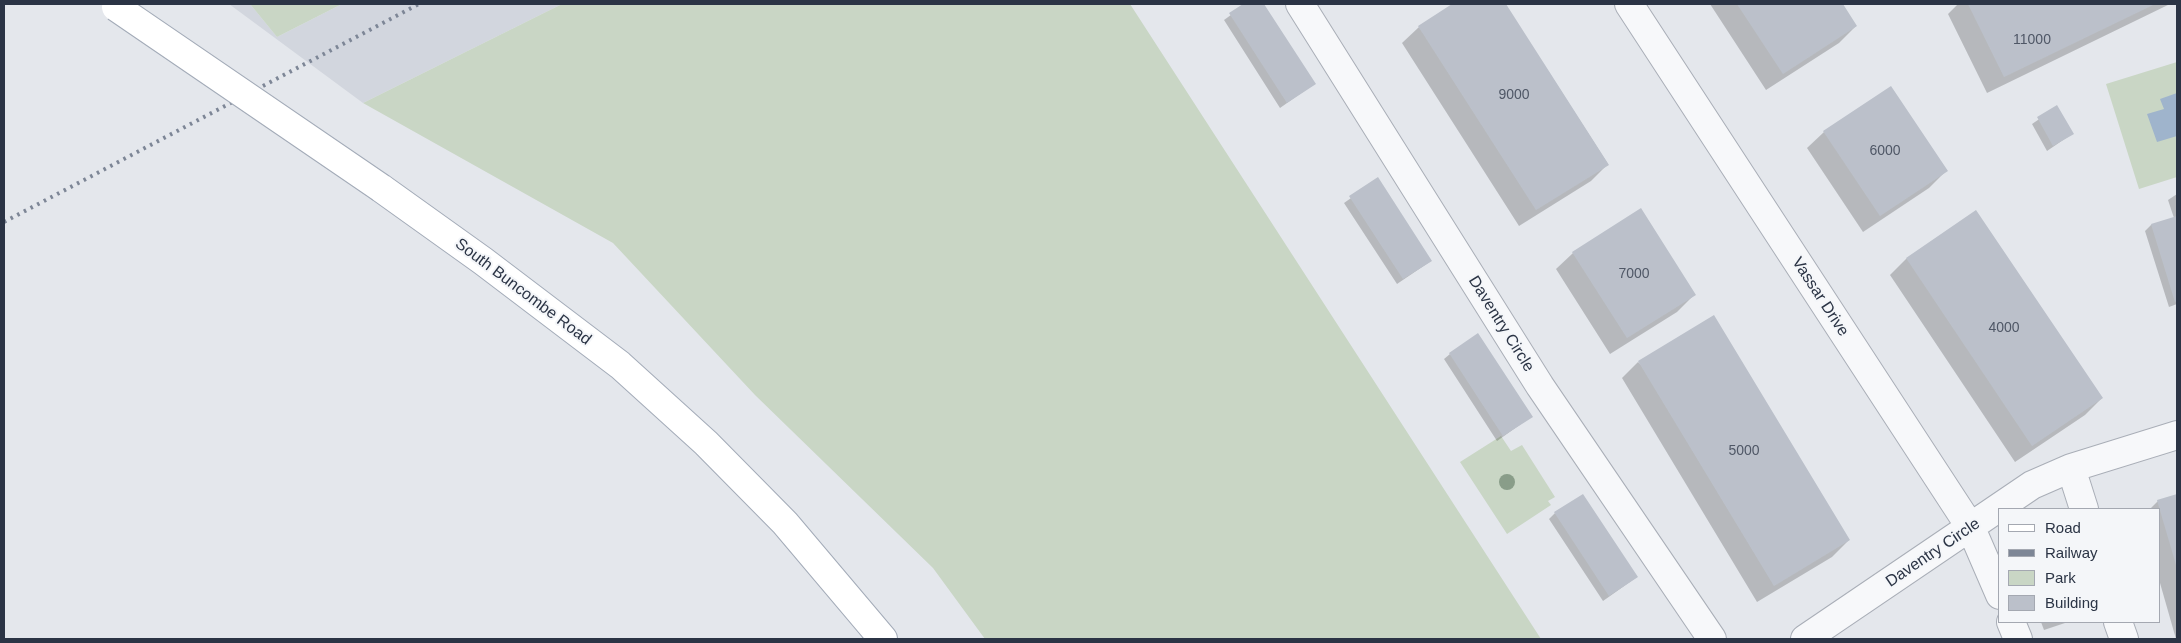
<!DOCTYPE html>
<style>
body{margin:0}
#map{position:relative;width:2181px;height:643px;overflow:hidden;background:#e4e7ec;font-family:Helvetica,sans-serif}
canvas{display:block}
.frame{position:absolute;inset:0;border:5px solid #2b3445;pointer-events:none}
.legend{position:absolute;left:1998px;top:508px;width:162px;height:115px;box-sizing:border-box;background:#f4f6f9;border:1px solid #a4a8b1;margin:0;padding:6px 9px;list-style:none;font-size:15px;color:#2b3445}
.legend li{display:flex;align-items:center;gap:10px;height:25px}
.legend b{width:25px;border:1px solid #a4a8b1}
</style>
<div id="map">
<canvas width="2181" height="643"></canvas>
<div class="frame"></div>
<ul class="legend">
<li><b style="height:6px;background:#fff"></b>Road</li>
<li><b style="height:6px;background:#7d8696"></b>Railway</li>
<li><b style="height:14px;background:#c9d6c5"></b>Park</li>
<li><b style="height:14px;background:#bbc0ca"></b>Building</li>
</ul>
</div>
<script>
const g = document.querySelector('canvas').getContext('2d');
g.lineJoin = 'round';
function paint(path, color) { g.fillStyle = color; g.fill(path, 'evenodd'); }
const toPath = rows => new Path2D(rows.map(r => 'M' + r).join(''));
function strokePath(path, color, width, dash) { g.strokeStyle = color; g.lineWidth = width; g.lineCap = dash ? 'butt' : 'round'; g.setLineDash(dash || []); g.stroke(path); }
function write(font, color, halo, rows, align = 'center') {
  g.font = font + ' Helvetica,sans-serif'; g.lineWidth = 4; g.setLineDash([]); g.textBaseline = 'middle'; g.strokeStyle = halo; g.fillStyle = color; for (const [text, x, y, turn = 0] of rows) {
    g.save(); g.translate(x, y); g.rotate((+turn || 0) * Math.PI / 180); g.textAlign = isNaN(turn) ? turn : align; if (halo) g.strokeText(text, 0, 0); g.fillText(text, 0, 0); g.restore();
  }
}
paint(toPath([
 [229,4,250,4,277,37,342,4,562,4,363,103]
]), '#d2d6de');
paint(toPath([
 [250,4,342,4,277,37],
 [562,4,1130,4,1541,639,985,639,933,568,755,395,613,243,363,103],
 [2177,62,2177,177,2139,189,2106,84],
 [1501,436,1511,451,1522,445,1555,497,1548,501,1551,505,1507,534,1460,462]
]), '#c9d6c5');
paint(toPath([
 [2177,93,2177,136,2157,142,2147,114,2164,109,2160,99]
]), '#9fb4cc');
paint(toPath([
 [1246,4,1263,4,1314,84,1280,108,1224,20],
 [1455,4,1505,4,1608,164,1591,181,1519,226,1402,43,1419,27],
 [1710,4,1841,4,1856,26,1839,43,1766,90],
 [1958,4,2170,4,1987,93,1948,14],
 [2057,107,2072,134,2047,151,2032,124],
 [1824,132,1946,171,1929,188,1863,232,1807,148],
 [1378,179,1431,261,1397,284,1344,203],
 [2177,194,2177,304,2169,307,2145,231,2151,225,2174,218,2168,200],
 [1976,212,2102,398,2085,415,2015,462,1890,275,1906,259],
 [1573,253,1694,295,1677,312,1610,354,1556,269],
 [1450,354,1531,417,1497,441,1444,359],
 [1638,362,1849,540,1832,557,1757,602,1622,378],
 [2177,496,2177,639,2176,639,2160,583,2160,509,2150,509,2158,501],
 [1555,513,1637,577,1603,601,1549,519],
 [2041,622,2068,622,2044,630]
]), '#0003');
paint(toPath([
 [1243,4,1264,4,1316,84,1287,103,1229,13],
 [1452,4,1506,4,1609,165,1536,210,1418,26],
 [1737,4,1843,4,1857,26,1783,74],
 [1968,4,2155,4,2004,77],
 [1891,86,1948,171,1880,216,1823,131],
 [2057,105,2074,134,2053,146,2037,117],
 [1378,177,1432,261,1403,279,1349,196],
 [1641,208,1696,295,1627,338,1572,252],
 [1976,210,2103,398,2032,446,1906,258],
 [2177,216,2177,301,2175,302,2151,224],
 [1714,315,1850,540,1774,586,1638,361],
 [1478,333,1533,417,1503,436,1449,353],
 [1583,494,1638,577,1609,596,1554,512],
 [2177,494,2177,568,2157,500]
]), '#bbc0ca');
const minor = toPath([
 [1300,4,1540,386,1712,639],
 [1629,4,1971,528,2000,595],
 [2071,468,2084,509],
 [2011,622,2018,639],
 [2118,622,2124,639],
 [1805,639,2032,485,2071,468,2177,435]
]);
const major = toPath([
 [381,188,483,261,620,365,706,443,785,523,883,639]
]);
strokePath(minor, '#a9aeb7', 30);
strokePath(major, '#a3abb8', 30);
strokePath(minor, '#f7f8fa', 28);
strokePath(major, '#fff', 28);
strokePath(toPath([
 [4,222,419,4]
]), '#7d8696', 4, [2.5, 5]);
const majorBridge = toPath([
 [116,7,381,188]
]);
strokePath(majorBridge, '#a3abb8', 30, []);
strokePath(majorBridge, '#fff', 28);
g.fillStyle = '#899d89';
for (const [x, y] of [
 [1507,482]
]) { g.beginPath(); g.arc(x, y, 8, 0, 2 * Math.PI); g.fill(); }
write('14px', '#4f5766', null, [
 ["11000",2032,40],
 ["9000",1514,95],
 ["6000",1885,151],
 ["7000",1634,274],
 ["4000",2004,328],
 ["5000",1744,451]
]);
write('16px', '#2b3445', '#f4f6f9', [
 ["South Buncombe Road",523,292,37],
 ["Vassar Drive",1820,297,57],
 ["Daventry Circle",1501,324,58],
 ["Daventry Circle",1933,553,-34]
]);
</script>
